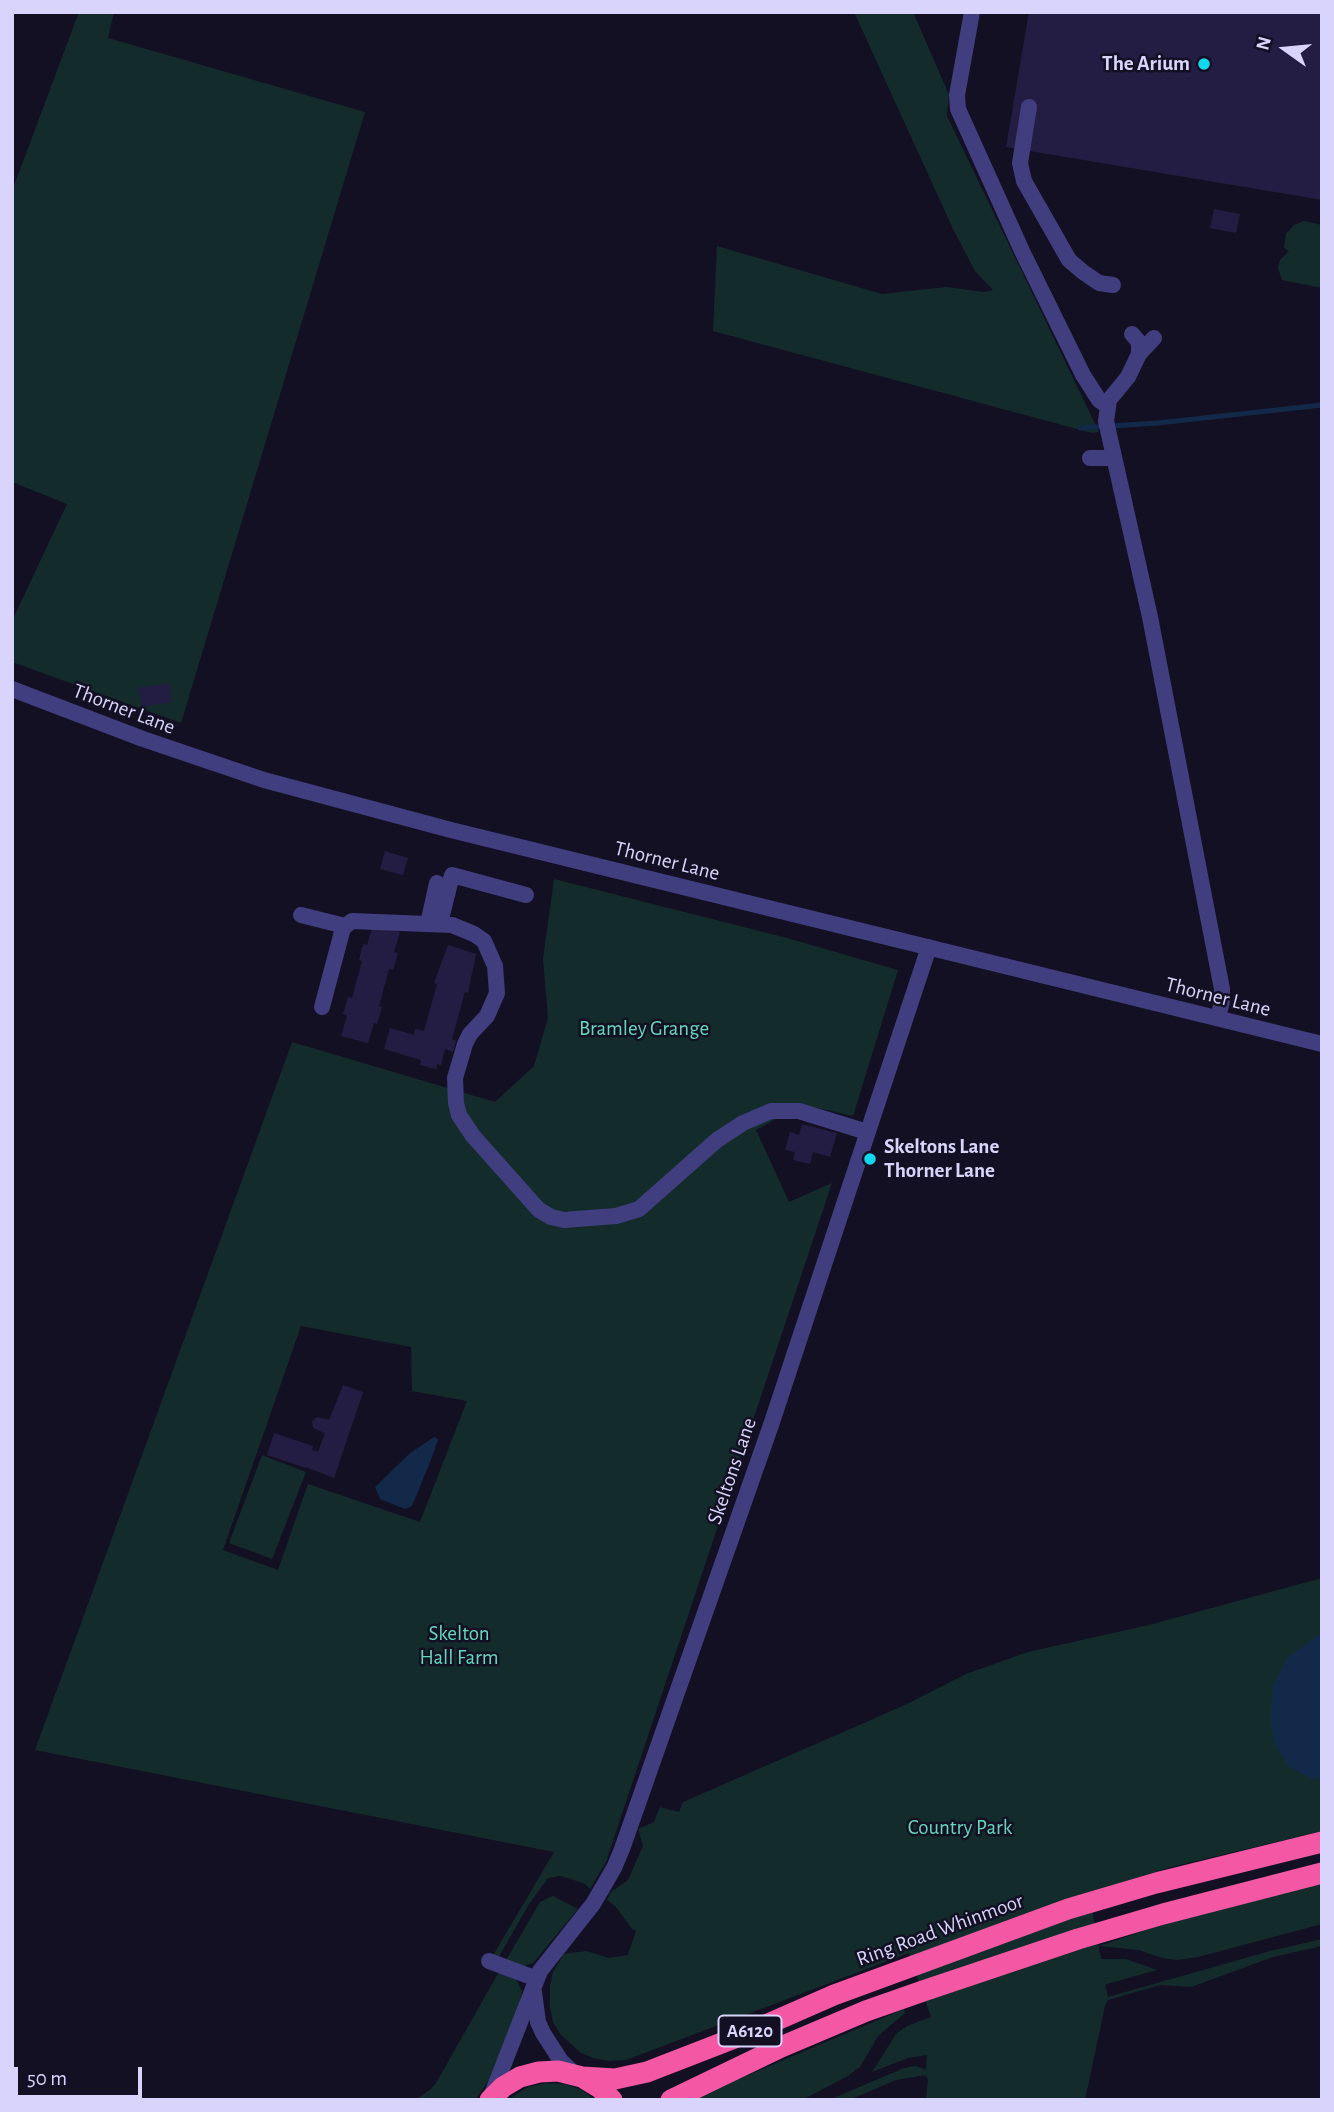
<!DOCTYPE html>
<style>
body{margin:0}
#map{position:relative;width:1334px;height:2112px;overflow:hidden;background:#131023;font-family:"Alegreya Sans",sans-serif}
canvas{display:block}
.frame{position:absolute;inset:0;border:14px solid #d9d4fc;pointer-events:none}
.north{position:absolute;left:1250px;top:14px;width:70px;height:70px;-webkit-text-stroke:5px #131023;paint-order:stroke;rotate:285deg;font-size:19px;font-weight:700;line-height:28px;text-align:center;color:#d9d4fc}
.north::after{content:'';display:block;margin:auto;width:24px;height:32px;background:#d9d4fc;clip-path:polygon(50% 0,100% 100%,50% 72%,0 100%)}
.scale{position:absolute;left:14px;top:2067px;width:128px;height:32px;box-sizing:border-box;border:4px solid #d9d4fc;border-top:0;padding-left:9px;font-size:21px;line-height:24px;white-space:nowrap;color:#d9d4fc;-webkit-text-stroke:5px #131023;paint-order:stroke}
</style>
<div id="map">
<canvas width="1334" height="2112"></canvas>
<div class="frame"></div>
<div class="north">N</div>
<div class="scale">50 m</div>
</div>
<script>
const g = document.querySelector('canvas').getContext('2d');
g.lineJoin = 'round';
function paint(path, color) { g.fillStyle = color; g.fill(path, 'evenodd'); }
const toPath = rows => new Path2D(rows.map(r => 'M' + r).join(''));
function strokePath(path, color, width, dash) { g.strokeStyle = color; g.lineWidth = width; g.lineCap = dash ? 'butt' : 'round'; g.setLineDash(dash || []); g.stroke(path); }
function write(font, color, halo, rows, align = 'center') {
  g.font = font + ' "Alegreya Sans",sans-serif'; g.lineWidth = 5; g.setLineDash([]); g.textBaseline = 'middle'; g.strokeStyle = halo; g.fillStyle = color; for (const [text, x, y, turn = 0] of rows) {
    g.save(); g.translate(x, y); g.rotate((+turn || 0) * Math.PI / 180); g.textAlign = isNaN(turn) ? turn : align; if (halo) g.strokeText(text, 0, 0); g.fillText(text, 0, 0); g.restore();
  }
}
paint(toPath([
 [79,12,114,12,108,38,365,112,181,723,12,662,12,621,67,504,12,482,12,191],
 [854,12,913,12,949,95,947,116,1099,432,1092,433,713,331,717,246,882,294,946,287,984,292,993,290,975,271,954,231],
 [1304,221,1322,225,1322,288,1282,280,1278,268,1280,260,1289,251,1284,248,1286,234,1294,225],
 [554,879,787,938,898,970,853,1116,818,1108,776,1119,756,1130,789,1202,832,1183,606,1862,590,1889,585,1884,571,1879,560,1876,548,1878,529,1904,497,1960,492,1957,554,1852,35,1750,292,1042,495,1102,534,1066,548,1018,543,959],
 [301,1326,411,1347,412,1391,467,1401,420,1522,308,1484,278,1570,223,1550],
 [262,1455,306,1472,272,1559,229,1543],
 [1322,1578,1322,1831,1171,1867,1089,1893,1101,1959,1126,1959,1157,1970,1107,1984,1105,1985,1108,1997,1270,1951,1322,1939,1322,1946,1273,1957,1191,1987,1160,1985,1108,2000,1105,2006,1085,2100,926,2100,928,2080,926,2075,896,2080,849,2100,829,2100,904,2068,916,2066,926,2070,927,2055,908,2058,872,2072,896,2034,907,2026,931,2017,909,1953,626,2060,609,2061,593,2058,581,2053,561,2035,553,2022,550,2007,550,1986,553,1972,564,1954,586,1951,609,1958,628,1955,636,1931,632,1929,617,1908,607,1900,611,1892,628,1880,643,1846,638,1829,654,1822,660,1807,679,1812,683,1802,905,1705,966,1674,1028,1652,1149,1625],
 [1322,1883,1322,1924,1198,1957,1177,1960,1162,1958,1139,1950,1099,1946,1164,1924],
 [553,1896,578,1909,533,1963,520,1967,505,1962,540,1902],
 [500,1970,515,1977,522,1991,519,2006,489,2080,475,2100,415,2100,430,2090,436,2083],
 [904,2009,905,2013,878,2036,860,2067,846,2077,802,2100,689,2100],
 [546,2083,565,2084,582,2090,596,2100,507,2100,528,2087]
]), '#132c2b');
paint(toPath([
 [434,1437,438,1439,431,1460,412,1506,405,1509,380,1499,375,1487,409,1454],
 [1318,1635,1322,1635,1322,1779,1310,1778,1288,1766,1275,1744,1270,1719,1273,1686,1287,1658]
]), '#132949');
strokePath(toPath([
 [1080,428,1158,423,1322,405]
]), '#132949', 5);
paint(toPath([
 [1029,12,1322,12,1322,200,1006,147],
 [1214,209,1240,214,1236,233,1210,228],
 [169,683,172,702,142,707,138,688],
 [385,851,408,858,403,875,380,869],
 [373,925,400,932,394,952,398,953,393,970,389,969,379,1006,382,1007,377,1024,374,1023,368,1043,341,1036,347,1015,343,1014,348,997,352,998,362,961,359,960,363,944,367,945],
 [448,945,476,954,468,993,465,992,452,1039,456,1041,453,1052,445,1049,441,1065,437,1064,436,1069,420,1065,421,1060,384,1049,390,1028,414,1035,415,1029,424,1031,437,984,434,983],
 [802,1124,837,1133,830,1157,813,1152,810,1164,793,1160,795,1152,785,1150,790,1132,799,1135],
 [343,1385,363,1392,334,1478,306,1467,306,1468,267,1455,274,1433,313,1446,312,1450,318,1452,325,1433,313,1428,312,1421,317,1417,329,1420]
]), '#241d43');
strokePath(toPath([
 [972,12,957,95,958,109,1022,251,1083,375,1099,400,1108,406],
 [1029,107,1020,163,1024,181,1069,260,1083,272,1099,283,1113,285],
 [1132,334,1139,342,1139,354,1128,377,1109,400,1106,421,1150,617,1222,989,1222,1001,1218,1018],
 [1139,354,1154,338],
 [1090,458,1114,458],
 [12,689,143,739,264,780,451,830,1322,1044],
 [301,915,345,926],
 [440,923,452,875,526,895],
 [428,924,437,883],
 [322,1007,343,928,352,921,452,925,474,934,484,941,495,966,497,993,487,1016,470,1034,465,1044,455,1078,456,1103,459,1115,473,1136,539,1210,551,1217,564,1220,616,1216,639,1209,717,1140,743,1123,771,1111,799,1111,867,1132],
 [489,1961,537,1979],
 [534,1992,538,2022,543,2033,561,2061,576,2075],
 [492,2094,540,1971,593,1904,614,1868,622,1849,771,1425,929,947]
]), '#403e7f', 16);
strokePath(toPath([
 [582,2077,615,2079,647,2072,745,2034,834,1995,1068,1909,1156,1883,1322,1842],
 [490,2100,503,2087,520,2077,539,2072,558,2071,582,2077,600,2088,612,2100],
 [671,2100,781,2047,866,2011,923,1991,1078,1939,1163,1914,1322,1873]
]), '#f458a4', 21);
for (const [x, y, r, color] of [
 [1204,64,7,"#10d9ed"],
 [870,1159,7,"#10d9ed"]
]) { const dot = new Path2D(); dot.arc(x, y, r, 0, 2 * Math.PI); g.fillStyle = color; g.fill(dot); strokePath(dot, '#131023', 2.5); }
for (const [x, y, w] of [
 [750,2031,63]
]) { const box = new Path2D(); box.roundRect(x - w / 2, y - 15.5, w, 31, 5); g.fillStyle = '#131023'; g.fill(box); strokePath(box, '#d9d4fc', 2); }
write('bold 19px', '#d9d4fc', null, [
 ["A6120",750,2031]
]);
write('bold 21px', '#d9d4fc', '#131023', [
 ["The Arium",1190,64],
 ["Skeltons Lane",884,1147,"left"],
 ["Thorner Lane",884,1171,"left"]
], 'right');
write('21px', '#d9d4fc', '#131023', [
 ["Thorner Lane",124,709,21],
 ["Thorner Lane",667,861,14],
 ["Thorner Lane",1218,997,14],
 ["Skeltons Lane",732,1471,-71],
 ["Ring Road Whinmoor",940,1930,-20]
]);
write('21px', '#65d7ba', '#131023', [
 ["Bramley Grange",644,1029],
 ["Skelton",459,1634],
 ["Hall Farm",459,1658],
 ["Country Park",960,1828]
]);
</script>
